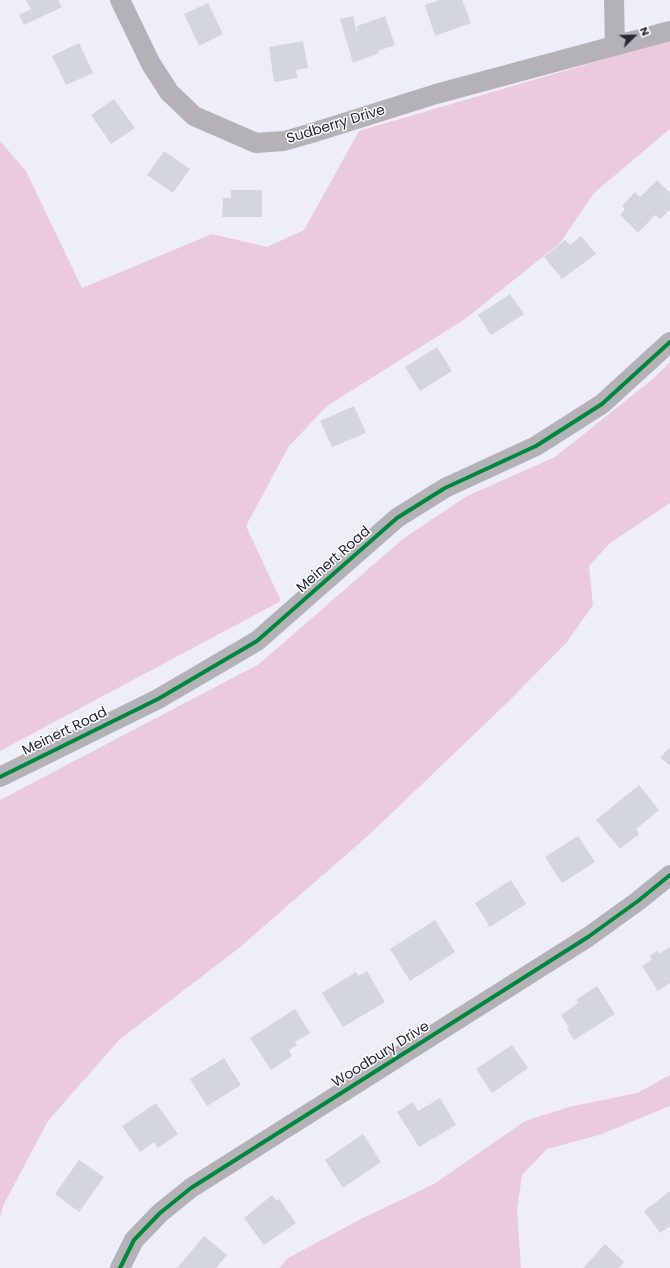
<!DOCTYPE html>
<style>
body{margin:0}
#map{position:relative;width:670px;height:1268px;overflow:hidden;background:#eeeef8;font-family:Poppins,sans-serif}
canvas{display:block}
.north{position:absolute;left:614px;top:16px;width:40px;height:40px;-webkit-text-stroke:3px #fff;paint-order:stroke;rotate:67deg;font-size:11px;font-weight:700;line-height:16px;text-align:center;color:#292833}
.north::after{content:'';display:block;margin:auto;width:14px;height:18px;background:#292833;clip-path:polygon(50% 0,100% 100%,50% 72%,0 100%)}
</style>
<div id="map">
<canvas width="670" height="1268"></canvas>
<div class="north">N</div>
</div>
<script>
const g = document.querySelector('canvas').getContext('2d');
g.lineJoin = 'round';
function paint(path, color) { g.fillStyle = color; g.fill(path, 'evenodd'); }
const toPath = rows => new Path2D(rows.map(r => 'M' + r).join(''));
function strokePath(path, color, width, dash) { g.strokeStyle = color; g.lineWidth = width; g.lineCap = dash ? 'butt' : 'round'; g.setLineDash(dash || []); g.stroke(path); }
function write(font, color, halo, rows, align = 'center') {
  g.font = font + ' Poppins,sans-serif'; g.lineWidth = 3; g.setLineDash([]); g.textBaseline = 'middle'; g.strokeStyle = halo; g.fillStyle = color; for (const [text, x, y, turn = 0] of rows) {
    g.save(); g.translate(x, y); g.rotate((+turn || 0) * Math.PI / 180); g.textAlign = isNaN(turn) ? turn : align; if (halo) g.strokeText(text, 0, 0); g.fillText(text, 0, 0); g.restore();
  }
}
paint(toPath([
 [670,40,670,129,594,193,560,243,465,319,327,406,289,446,246,526,281,601,0,751,0,141,26,171,82,288,212,234,267,247,304,230,359,131],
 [670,362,670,503,609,544,589,566,593,605,567,642,510,700,370,834,239,948,119,1040,48,1121,4,1204,0,1217,0,800,259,664,404,538,467,496,555,457,654,378],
 [670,1075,670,1106,599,1135,547,1149,522,1175,517,1210,521,1268,279,1268,288,1258,361,1219,434,1184,525,1121,569,1107,637,1093]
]), '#eccadd');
paint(toPath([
 [26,0,58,0,62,7,24,25,19,15,31,9],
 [440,0,462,0,471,23,435,36,425,5],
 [208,3,223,34,199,46,184,14],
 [353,16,357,33,357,26,385,16,395,45,378,51,379,53,353,63,340,19],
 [303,41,308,68,296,70,298,78,274,82,269,47],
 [79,43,93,73,66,85,52,56],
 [114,99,135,128,111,144,91,115],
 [164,151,190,169,173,193,147,175],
 [657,180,670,193,670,209,660,219,655,215,638,233,620,215,625,209,622,206,635,192,640,197],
 [231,190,262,190,262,217,222,217,223,198,231,198],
 [581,236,596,254,562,279,544,257,565,240,570,245],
 [510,294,524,314,491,335,478,315],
 [437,347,452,371,420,391,405,367],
 [354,406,366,433,332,447,320,421],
 [670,747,670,766,660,758],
 [639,785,659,810,636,829,639,834,620,849,596,820],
 [578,836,595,862,562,883,545,857],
 [511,880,526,904,490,927,475,903],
 [435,920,455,952,410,981,390,949],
 [670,947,670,983,658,991,642,966,652,959,650,956,657,951,659,954],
 [367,971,385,1002,343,1027,322,993,356,972,358,976],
 [597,986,615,1014,574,1040,567,1029,569,1028,561,1015,578,1003,576,1000],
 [295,1009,310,1033,295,1042,297,1045,289,1050,292,1056,271,1070,250,1038],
 [512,1045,528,1068,492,1093,476,1069],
 [224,1058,241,1085,207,1106,190,1079],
 [440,1098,456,1125,419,1147,397,1112,413,1102,418,1111],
 [156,1103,178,1134,158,1148,154,1142,140,1152,122,1126],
 [363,1134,381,1162,343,1188,325,1160],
 [79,1160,104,1177,79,1212,55,1194],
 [670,1191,670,1226,660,1233,644,1211],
 [272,1195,277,1201,279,1199,296,1223,264,1245,244,1218],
 [204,1236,227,1255,216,1268,177,1268],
 [605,1244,624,1262,619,1268,583,1268]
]), '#d3d6df');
strokePath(toPath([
 [120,0,151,64,169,92,194,116,256,143,284,141,312,133,436,94,670,31],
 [614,0,615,46],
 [0,777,158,699,257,641,397,518,445,488,536,446,602,404,670,342],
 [120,1268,134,1240,160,1213,191,1188,588,937,638,901,670,875]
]), '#b4b2b7', 20);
strokePath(toPath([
 [0,777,158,699,257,641,397,518,445,488,536,446,602,404,670,342],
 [120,1268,134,1240,160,1213,191,1188,588,937,638,901,670,875]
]), '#00873e', 4);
write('14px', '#292833', '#fff', [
 ["Sudberry Drive",336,125,-17],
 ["Meinert Road",334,560,-41],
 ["Meinert Road",65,732,-26],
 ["Woodbury Drive",381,1055,-32]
]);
</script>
